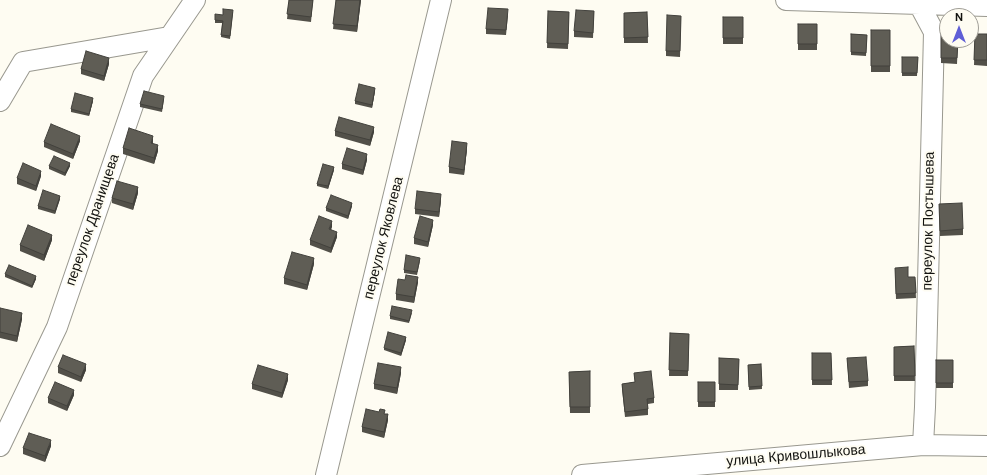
<!DOCTYPE html>
<meta charset="utf-8">
<style>
body{margin:0}
#map{position:relative;width:987px;height:475px;overflow:hidden;background:#fefcf2;font-family:"DM Sans",sans-serif}
canvas{display:block}
.north{position:absolute;left:939px;top:8px;width:40px;height:40px;box-sizing:border-box;background:#fefcf2;border:1px solid #a09e97;border-radius:50%;rotate:0deg;font-size:11px;font-weight:700;line-height:16px;text-align:center;color:#12120f}
.north::after{content:'';display:block;margin:auto;width:14px;height:18px;background:#5f5ed6;clip-path:polygon(50% 0,100% 100%,50% 72%,0 100%)}
</style>
<div id="map">
<canvas width="987" height="475"></canvas>
<div class="north">N</div>
</div>
<script>
const g = document.querySelector('canvas').getContext('2d');
g.lineJoin = 'round';
const toPath = rows => new Path2D(rows.map(r => 'M' + r).join(''));
function strokePath(path, color, width, dash) { g.strokeStyle = color; g.lineWidth = width; g.lineCap = dash ? 'butt' : 'round'; g.setLineDash(dash || []); g.stroke(path); }
function paint(path, color) { g.fillStyle = color; g.fill(path, 'evenodd'); }
function write(font, color, halo, rows, align = 'center') {
  g.font = font + ' "DM Sans",sans-serif'; g.lineWidth = 4; g.setLineDash([]); g.textBaseline = 'middle'; g.strokeStyle = halo; g.fillStyle = color; for (const [text, x, y, turn = 0] of rows) {
    g.save(); g.translate(x, y); g.rotate((+turn || 0) * Math.PI / 180); g.textAlign = isNaN(turn) ? turn : align; if (halo) g.strokeText(text, 0, 0); g.fillText(text, 0, 0); g.restore();
  }
}
const street = toPath([
 [786,0,987,6],
 [919,0,919,4,934,32,925,407,923,445],
 [0,101,23,62,169,37],
 [0,446,57,327,143,76,195,0],
 [326,475,441,0],
 [582,475,923,445,987,446]
]);
strokePath(street, '#99988f', 22);
strokePath(street, '#fff', 20);
paint(toPath([
 [289,0,313,0,311,22,287,19],
 [336,0,361,0,357,32,333,29],
 [548,11,569,12,568,49,547,48],
 [594,11,593,38,574,37,574,31],
 [233,12,230,39,221,37,222,23,215,23,215,20,223,15],
 [647,12,648,43,624,43,624,13],
 [508,15,506,35,486,34,486,29],
 [681,16,680,57,666,56,666,51],
 [723,17,743,17,743,44,723,44],
 [798,24,817,24,817,50,798,50],
 [871,30,890,30,890,72,871,72],
 [941,31,958,40,957,64,941,63],
 [851,34,867,35,866,56,851,55],
 [975,34,987,34,987,66,974,65],
 [902,57,918,57,917,76,902,76],
 [109,64,104,81,81,74,81,69],
 [375,91,372,108,355,104,355,101],
 [164,99,162,112,140,107,140,104],
 [93,101,89,116,71,112,71,109],
 [335,131,374,132,370,146,335,136],
 [80,141,73,159,44,147,44,142],
 [153,141,153,144,158,151,154,164,123,154,123,148],
 [467,149,464,175,449,173,449,167],
 [367,160,363,175,342,169,342,164],
 [49,166,70,166,65,176,49,169],
 [334,170,328,189,317,186,317,184],
 [41,176,36,191,17,184,17,178],
 [138,193,133,210,112,203,112,198],
 [60,199,55,214,38,209,38,206],
 [441,200,439,217,415,214,415,209],
 [939,204,963,229,963,235,940,236],
 [352,206,348,219,326,211,326,208],
 [433,225,428,247,414,244,414,238],
 [332,227,331,229,337,237,331,253,310,245,310,240],
 [52,240,44,261,20,251,20,245],
 [420,261,417,275,404,273,404,270],
 [314,264,307,290,284,284,284,278],
 [895,268,908,277,915,277,916,298,896,299],
 [5,274,36,279,32,288,5,277],
 [405,280,418,282,414,303,396,300,396,294],
 [0,308,22,319,17,342,0,338],
 [412,313,409,323,390,319,390,316],
 [670,333,689,334,688,376,669,376],
 [406,340,401,356,384,350,384,348],
 [914,346,915,381,894,381,894,347],
 [812,353,831,353,832,385,812,385],
 [719,358,739,359,738,390,719,390],
 [847,358,868,381,868,386,849,388],
 [936,360,953,360,953,388,936,388],
 [761,364,762,389,749,390,748,365],
 [58,367,86,370,81,382,58,373],
 [590,371,590,413,570,413,569,372],
 [401,373,397,394,374,389,374,384],
 [634,373,654,398,654,403,648,404,648,415,625,417,622,389,622,384,635,382],
 [288,380,282,398,252,389,252,384],
 [698,382,715,382,715,407,698,407],
 [74,395,67,411,48,403,48,398],
 [379,412,385,414,388,420,384,438,362,432,362,427],
 [51,446,45,462,23,454,23,448]
]), '#525049');
paint(toPath([
 [360,0,361,0,357,32,357,26],
 [109,58,109,64,104,81,104,76],
 [375,88,375,91,372,108,372,105],
 [93,98,93,101,89,116,89,114],
 [374,127,374,132,370,146,370,140],
 [80,136,80,141,73,159,73,154],
 [153,136,153,141,151,149,151,143],
 [467,143,467,149,464,175,464,170],
 [158,145,158,151,154,164,154,158],
 [367,154,367,160,363,175,363,170],
 [70,163,70,166,65,176,65,173],
 [334,167,334,170,328,189,328,186],
 [41,171,41,176,36,191,36,186],
 [138,187,138,193,133,210,133,204],
 [441,194,441,200,439,217,439,212],
 [60,196,60,199,55,214,55,211],
 [352,203,352,206,348,219,348,216],
 [433,220,433,225,428,247,428,242],
 [332,221,332,227,329,234,329,229],
 [337,232,337,237,331,253,331,248],
 [52,235,52,240,44,261,44,255],
 [314,258,314,264,307,290,307,285],
 [36,276,36,279,32,288,32,286],
 [418,277,418,282,414,303,414,297],
 [22,313,22,319,17,342,17,336],
 [406,337,406,340,401,356,401,353],
 [86,364,86,370,81,382,81,377],
 [401,367,401,373,397,394,397,388],
 [288,374,288,380,282,398,282,393],
 [74,390,74,395,67,411,67,406],
 [388,414,388,420,384,438,384,432],
 [51,440,51,446,45,462,45,456]
]), '#42413c');
const building = toPath([
 [289,0,313,0,311,17,287,14,289,0],
 [336,0,360,0,357,26,333,24,336,0],
 [488,8,508,9,506,30,486,29,488,8],
 [223,9,233,10,230,36,221,35,223,21,215,20,215,14,223,15,223,9],
 [576,10,594,11,593,33,574,31,576,10],
 [548,11,569,12,568,44,547,43,548,11],
 [647,12,648,37,624,38,624,13,647,12],
 [667,15,681,16,680,51,666,51,667,15],
 [723,17,743,17,743,38,723,38,723,17],
 [798,24,817,24,817,44,798,44,798,24],
 [871,30,890,30,890,66,871,66,871,30],
 [941,31,947,32,947,40,958,40,957,58,941,58,941,31],
 [851,34,867,35,866,53,851,52,851,34],
 [975,34,987,34,987,60,974,60,975,34],
 [86,51,109,58,104,76,81,69,86,51],
 [902,57,918,57,917,73,902,73,902,57],
 [359,84,375,88,372,105,355,101,359,84],
 [144,91,164,96,162,109,140,104,144,91],
 [75,93,93,98,89,114,71,109,75,93],
 [339,117,374,127,370,140,335,131,339,117],
 [51,124,80,136,73,154,44,142,51,124],
 [129,128,153,136,151,143,158,145,154,158,123,148,129,128],
 [452,141,467,143,464,170,449,167,452,141],
 [347,148,367,154,363,170,342,164,347,148],
 [54,156,70,163,65,173,49,166,54,156],
 [23,163,41,171,36,186,17,178,23,163],
 [323,164,334,167,328,186,317,184,323,164],
 [117,181,138,187,133,204,112,198,117,181],
 [43,190,60,196,55,211,38,206,43,190],
 [417,191,441,194,439,212,415,209,417,191],
 [331,195,352,203,348,216,326,208,331,195],
 [962,203,963,229,940,231,939,204,962,203],
 [319,216,332,221,329,229,337,232,331,248,310,240,319,216],
 [420,216,433,220,428,242,414,238,420,216],
 [28,225,52,235,44,255,20,245,28,225],
 [292,252,314,258,307,285,284,278,292,252],
 [406,255,420,258,417,272,404,270,406,255],
 [9,265,36,276,32,286,5,274,9,265],
 [908,267,908,277,915,277,916,293,896,294,895,268,908,267],
 [406,275,418,277,414,297,396,294,398,279,405,280,406,275],
 [392,306,412,310,409,321,390,316,392,306],
 [0,308,22,313,17,336,0,332,0,308],
 [388,332,406,337,401,353,384,348,388,332],
 [670,333,689,334,688,371,669,370,670,333],
 [914,346,915,376,894,376,894,347,914,346],
 [812,353,831,353,832,380,812,380,812,353],
 [63,355,86,364,81,377,58,367,63,355],
 [866,357,868,381,849,382,847,358,866,357],
 [719,358,739,359,738,385,719,384,719,358],
 [936,360,953,360,953,383,936,383,936,360],
 [378,363,401,367,397,388,374,384,378,363],
 [761,364,762,386,749,387,748,365,761,364],
 [258,365,288,374,282,393,252,384,258,365],
 [590,371,590,407,570,407,569,372,590,371],
 [651,371,654,398,647,399,648,409,625,412,622,384,635,382,634,373,651,371],
 [55,382,74,390,67,406,48,398,55,382],
 [698,382,715,382,715,402,698,402,698,382],
 [366,409,379,412,380,409,385,410,384,414,388,414,384,432,362,427,366,409],
 [29,433,51,440,45,456,23,448,29,433]
]);
paint(building, '#5f5d55');
strokePath(building, '#42413c', 1);
write('14px', '#12120f', '#fefcf2', [
 ["переулок Дранищева",93,220,-71],
 ["переулок Постышева",929,221,-89],
 ["переулок Яковлева",384,238,-76],
 ["улица Кривошлыкова",796,456,-5]
]);
</script>
